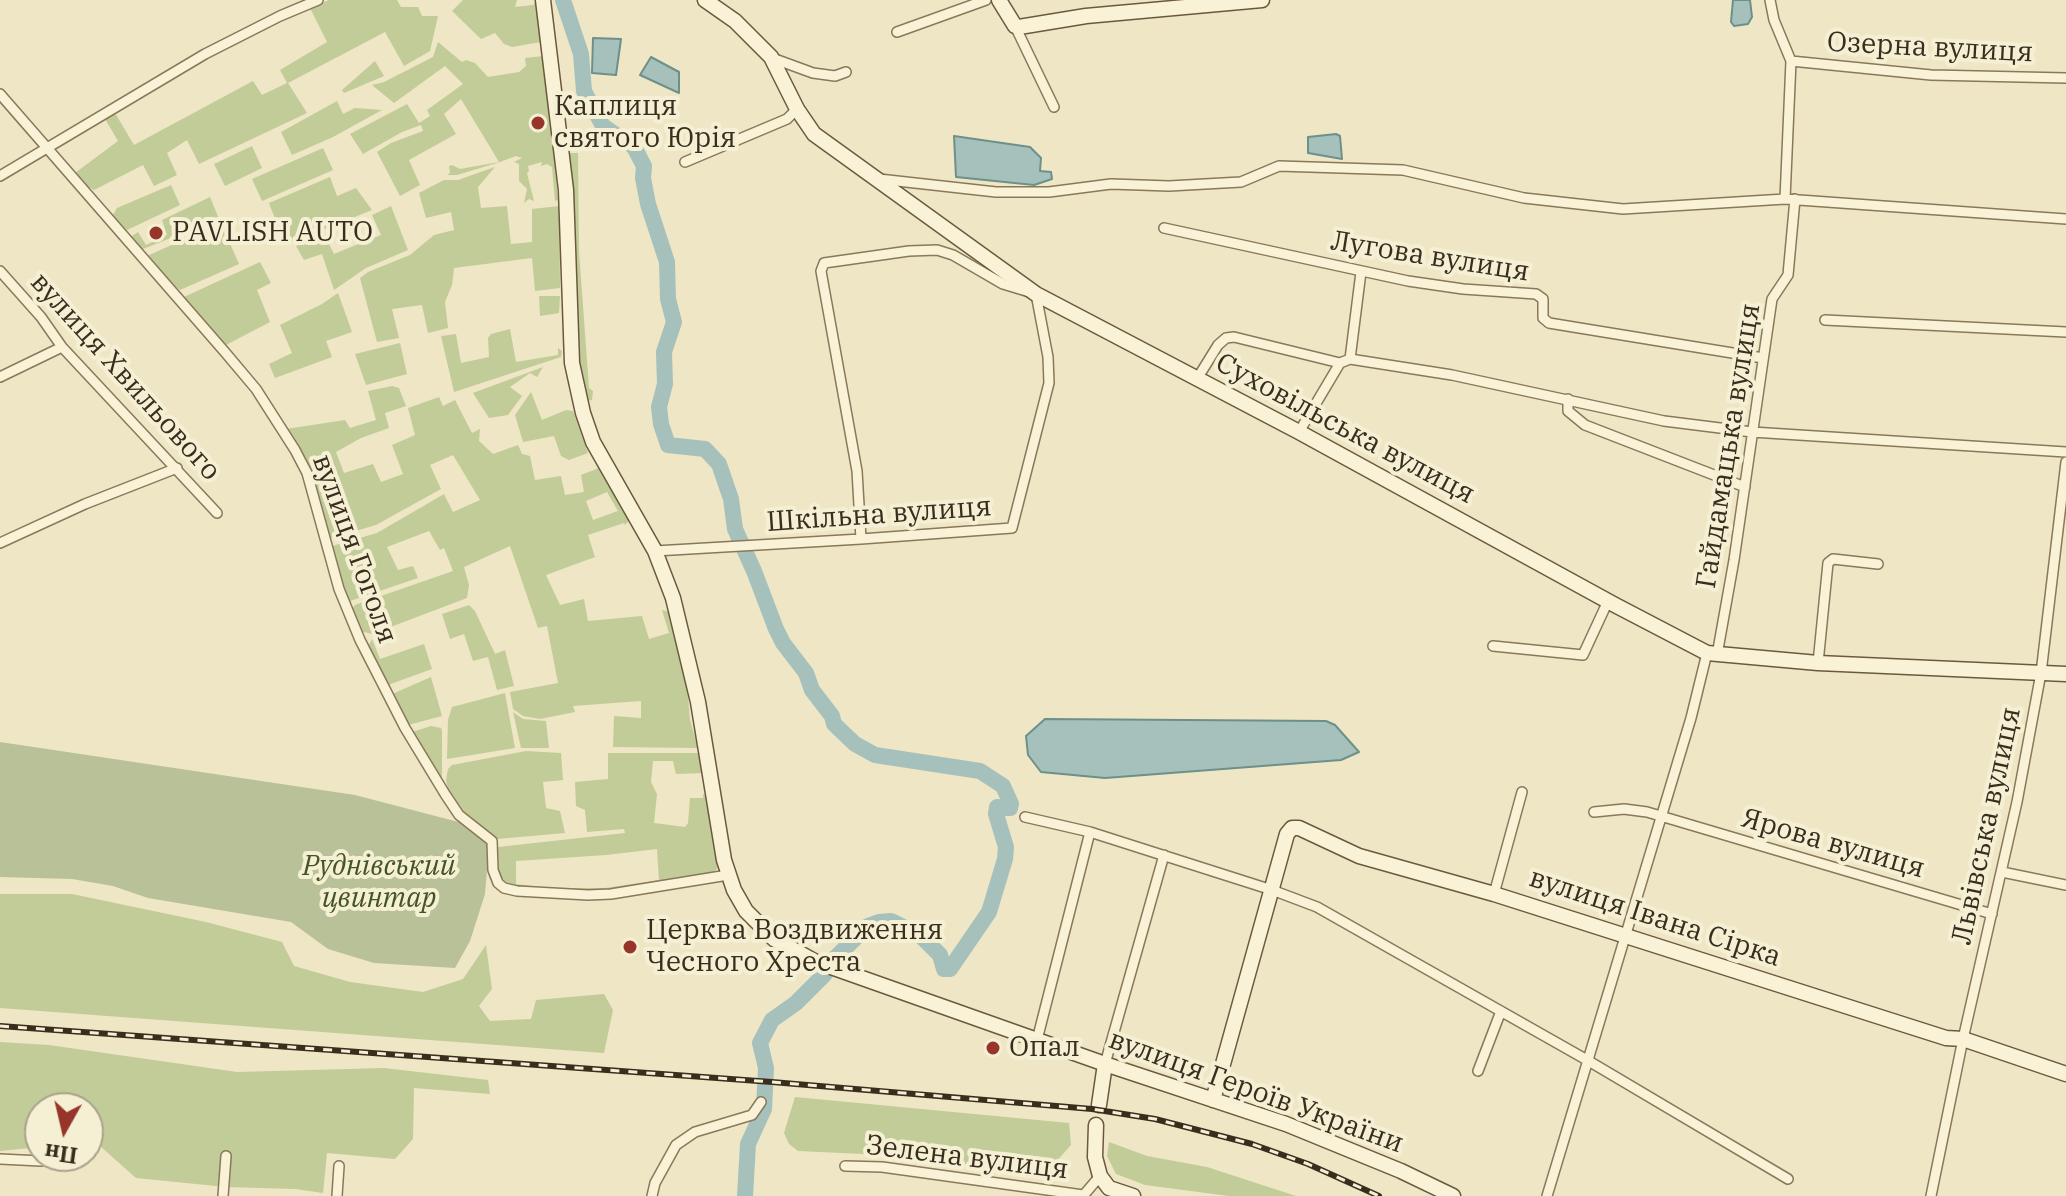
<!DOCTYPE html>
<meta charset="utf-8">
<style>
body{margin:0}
#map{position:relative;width:2066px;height:1196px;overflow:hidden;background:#eee6c4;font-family:"IBM Plex Serif",serif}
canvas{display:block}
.north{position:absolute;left:24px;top:1092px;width:80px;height:80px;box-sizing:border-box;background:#f5efd4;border:2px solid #aaa28b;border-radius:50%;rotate:188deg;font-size:22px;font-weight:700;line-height:32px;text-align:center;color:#392e1e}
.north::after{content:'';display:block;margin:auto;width:28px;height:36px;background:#98352b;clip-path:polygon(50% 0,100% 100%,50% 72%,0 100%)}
</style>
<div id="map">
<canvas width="2066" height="1196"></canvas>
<div class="north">Пн</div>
</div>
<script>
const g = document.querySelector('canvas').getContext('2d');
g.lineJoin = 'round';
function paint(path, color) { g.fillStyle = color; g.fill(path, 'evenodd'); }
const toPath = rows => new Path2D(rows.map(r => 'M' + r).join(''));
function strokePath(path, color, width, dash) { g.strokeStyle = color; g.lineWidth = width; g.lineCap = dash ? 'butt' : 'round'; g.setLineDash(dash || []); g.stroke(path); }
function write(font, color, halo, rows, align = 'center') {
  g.font = font + ' "IBM Plex Serif",serif'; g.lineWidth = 8; g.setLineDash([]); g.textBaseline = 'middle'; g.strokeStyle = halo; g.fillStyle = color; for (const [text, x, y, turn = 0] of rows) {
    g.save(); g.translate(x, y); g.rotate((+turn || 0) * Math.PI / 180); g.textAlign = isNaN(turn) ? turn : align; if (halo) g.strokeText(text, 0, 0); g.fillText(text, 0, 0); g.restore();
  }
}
paint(toPath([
 [329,0,397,0,401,7,418,7,422,16,438,16,430,51,404,66,385,32,288,83,307,113,199,164,187,140,167,153,177,175,154,186,143,165,94,190,87,186,75,173,118,141,105,119,115,113,134,145,253,81,262,95,287,83,280,70,327,42,310,8],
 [463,0,517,0,515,7,533,5,536,1,541,42,512,47,504,44,495,33,481,39,452,11],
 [438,42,462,62,466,60,475,63,488,77,519,72,526,66,525,58,543,56,551,130,555,133,551,144,553,144,558,200,555,201,552,167,547,164,541,166,542,162,528,166,529,171,527,173,534,201,529,199,524,203,527,189,519,181,519,164,514,162,522,158,516,156,500,162,457,175,447,175,450,173,449,166,452,165,460,169,499,162,461,99,444,114,456,134,409,160,420,185,400,196,377,152,391,143,423,131,421,125,402,132,363,154,350,134,407,104,419,123,430,116,427,110,463,84,445,66,394,103,372,85,384,82,433,57],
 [375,61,384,76,344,93,342,90],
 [337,101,343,114,355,108,382,110,333,137,292,155,281,132],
 [252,146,262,168,225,186,214,164],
 [323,148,333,170,262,201,252,179],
 [569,153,578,153,579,251,589,388,593,391,592,400,587,401,578,362],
 [495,167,478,187,481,208,507,206,511,244,532,242,532,209,559,206,560,288,535,291,532,258,454,268,452,285,445,302,448,328,428,333,422,305,392,309,399,338,377,342,360,278,368,272,410,255,434,235,454,230,451,212,426,218,419,193,444,180,458,180],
 [330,177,337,196,356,188,372,210,285,245,269,203],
 [171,185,180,205,127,230,115,219,113,215,117,208],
 [210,197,219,219,143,249,132,240,132,236,138,232,146,245,167,235,162,220],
 [391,206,408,250,366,268,334,290,322,254,304,260,296,246,324,234,334,254,356,245,381,235,372,215],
 [221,223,239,264,180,290,165,279,147,256],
 [260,262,271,283,257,290,270,322,224,346,184,301,184,297],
 [338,293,352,332,326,341,332,357,275,378,269,364,292,353,280,325,322,304],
 [539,296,560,296,559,313,540,316],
 [510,329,516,362,558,355,558,348,562,351,561,357,454,392,441,336,456,334,461,363,489,357,488,338,491,334],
 [400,343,407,374,366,385,355,354],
 [543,367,537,377,530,373,510,387,522,396,508,415,489,418,473,393],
 [392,386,399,388,406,406,385,413,389,428,361,438,336,452,344,473,373,464,381,482,403,474,392,445,415,435,408,408,439,397,443,406,455,400,472,433,480,429,479,441,493,454,518,445,522,454,530,456,535,480,561,476,565,495,584,492,581,475,599,468,629,521,625,525,624,523,588,535,595,557,546,575,560,605,584,599,588,621,642,616,649,639,669,633,662,610,670,612,687,686,690,720,698,748,613,747,614,716,641,718,641,701,573,706,575,712,540,719,523,716,513,709,510,692,558,683,547,626,538,628,510,546,464,567,469,585,467,598,372,634,360,631,352,609,355,605,453,571,444,548,440,550,429,531,387,547,398,570,413,566,418,578,350,601,347,598,332,546,377,533,444,494,453,512,480,500,453,455,430,465,441,489,376,525,328,539,312,472,286,429,345,420,350,428,376,420,368,391],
 [607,492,618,511,593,520,586,501],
 [531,392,542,420,566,410,573,411,588,453,569,460,561,456,554,436,523,442,515,415],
 [469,605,475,611,495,654,505,650,514,686,497,690,488,657,473,661,464,634,450,639,442,614],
 [372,639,380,659,424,644,432,669,388,685,368,647],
 [431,677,442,716,408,725,392,694],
 [505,693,515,748,447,759,448,720,452,707],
 [513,712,523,719,546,721,549,748,521,748],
 [431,726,441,728,442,731,442,783,412,732],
 [526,751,561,753,563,780,543,782,546,808,560,811,565,833,497,839,461,812,450,797,446,780,448,769,452,765],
 [608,753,699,753,704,773,676,774,673,761,653,761,651,782,657,794,654,823,685,827,688,823,690,798,703,798,703,794,705,795,707,797,719,864,717,869,711,875,598,893,527,889,510,885,500,877,495,860,498,847,625,833,624,829,587,832,585,810,576,806,575,782,608,779],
 [657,849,659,880,605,888,548,888,516,884,516,861,606,855],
 [0,894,72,894,206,922,282,942,294,966,350,982,423,992,463,979,486,945,492,989,479,1006,490,1021,531,1019,536,1000,604,994,613,1010,604,1053,0,1008],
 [0,1042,49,1045,237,1072,384,1068,488,1080,490,1094,414,1088,413,1139,395,1159,327,1153,323,1193,295,1189,226,1187,136,1178,100,1146,88,1146,88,1108,40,1108,40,1147,0,1151],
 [795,1097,1069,1123,1071,1145,1054,1164,1015,1155,972,1165,885,1155,798,1151,789,1144,784,1133],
 [1109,1142,1147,1156,1207,1167,1296,1196,1229,1196,1145,1185,1116,1174,1107,1156]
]), '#c1cc98');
paint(toPath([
 [0,742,355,795,466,824,489,845,485,894,470,941,455,968,374,963,328,949,291,922,148,898,113,886,72,879,0,877]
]), '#b8c197');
const water = toPath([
 [1733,0,1750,0,1752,17,1748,24,1734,26,1731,22,1733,0],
 [593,38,621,39,616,75,592,73,593,38],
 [651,57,679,72,679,93,640,75,651,57],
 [1336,134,1340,136,1342,159,1308,153,1308,137,1336,134],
 [954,136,1030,147,1041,158,1040,171,1051,172,1052,179,1034,185,956,177,954,136],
 [1045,719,1326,721,1335,725,1359,752,1341,760,1105,778,1041,772,1028,755,1026,736,1045,719]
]);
paint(water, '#a6c1bc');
strokePath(water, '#6d908a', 2);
strokePath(toPath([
 [563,0,581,54,584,91,603,126,634,147,644,166,643,178,648,204,667,262,668,299,674,322,664,352,665,384,659,407,661,424,668,445,705,449,719,464,731,499,735,529,754,571,776,629,783,643,806,673,812,690,832,716,834,724,855,744,875,755,980,771,1003,786,1011,804,1010,808,1005,808,997,807,996,814,1006,847,1005,859,989,912,950,969,944,969,940,955,921,936,891,921,879,922,868,926,836,957,824,975,796,1003,772,1020,760,1043,766,1068,764,1109,748,1144,745,1196]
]), '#a6c1bc', 16);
const street = toPath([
 [1770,0,1774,20,1791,61,1785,199],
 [1015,26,1054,107],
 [897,32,986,0],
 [772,58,813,73,835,76,846,72],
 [1791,61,1931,75,2066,78],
 [0,94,224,351,256,389,295,450,307,473,339,589,360,640,405,728,445,794,459,815,492,841,493,870,498,883,504,888,517,891,588,895,611,894,728,875],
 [685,162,787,119,797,109],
 [0,176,205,54,280,16,318,0],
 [879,179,996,192,1049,192,1111,184,1169,186,1241,182,1279,166,1403,170,1524,198,1623,209,1785,199,2066,219],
 [1164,228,1408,281,1463,289,1536,294,1543,299,1543,318,1549,323,1763,358],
 [0,271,41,317,62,347,217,513],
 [1825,320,2066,332],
 [1350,359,1361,272],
 [0,377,62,347],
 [1197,379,1218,345,1226,338,1234,337,1340,363,1350,359,1452,375,1664,421,1752,432,2066,452],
 [1568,399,1568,411,1585,425,1745,487],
 [1299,432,1340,363],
 [0,543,85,504,177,468],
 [655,551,861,539,1012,528,1049,383,1048,357,1036,294,1003,284,953,255,937,250,909,251,824,263,821,271,857,471,861,539],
 [1493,646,1583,655,1608,601],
 [1717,655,1734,560,1772,299,1788,275,1795,199],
 [1818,663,1828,563,1833,559,1878,564],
 [1594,812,1624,809,1647,812,1992,914],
 [1025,817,1090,832,1272,890,1317,907,1587,1060,1788,1179],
 [2002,872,2066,885],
 [1494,894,1522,792],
 [1037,1040,1090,832],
 [1105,1064,1164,855],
 [1478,1071,1501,1011],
 [0,1159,41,1161],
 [845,1166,882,1167,1083,1195],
 [223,1196,226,1156],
 [337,1196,339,1166],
 [652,1196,655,1183,676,1145,695,1132,752,1115,761,1102],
 [1083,1196,1100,1176],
 [1547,1196,1691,718,1707,653],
 [1931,1196,1963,1039,2017,802,2041,673,2066,462]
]);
const secondary = toPath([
 [543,0,566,190,572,363,583,413,593,442,655,551,673,598,698,702,724,860,734,890,746,911,774,939,814,961,1105,1064,1286,1124,1401,1171,1453,1196],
 [705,0,735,21,771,57,797,109,814,134,1036,294,1299,432,1615,605,1707,653,1818,663,2066,674],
 [999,0,1015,26,1019,27,1086,16,1262,0],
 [1213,1100,1287,834,1292,828,1299,828,1359,856,1494,894,1946,1038,1963,1039,2066,1074],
 [1099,1105,1105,1064],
 [1096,1125,1095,1157,1100,1176,1109,1188,1133,1196]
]);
strokePath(street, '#89785a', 12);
strokePath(secondary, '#6b593e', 17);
strokePath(street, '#f9f2d7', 9);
strokePath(secondary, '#f9f2d7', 14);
const rail = toPath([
 [0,1026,772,1082,1092,1109,1155,1119,1252,1144,1308,1164,1379,1196]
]);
strokePath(rail, '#392e1e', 6);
strokePath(rail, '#f5efd4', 3, [9]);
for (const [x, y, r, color] of [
 [538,123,8,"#98352b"],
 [156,233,8,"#98352b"],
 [630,947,8,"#98352b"],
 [993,1048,8,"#98352b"]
]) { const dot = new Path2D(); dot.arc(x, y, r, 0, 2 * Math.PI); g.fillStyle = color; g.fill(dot); strokePath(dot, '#f5efd4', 3); }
write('28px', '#392e1e', '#f5efd4', [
 ["Озерна вулиця",1930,48,3],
 ["Лугова вулиця",1430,257,9],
 ["вулиця Хвильового",125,377,48],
 ["Суховільська вулиця",1345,429,28],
 ["Гайдамацька вулиця",1729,446,-81],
 ["Шкільна вулиця",879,515,-4],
 ["вулиця Гоголя",354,549,70],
 ["Львівська вулиця",1987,826,-78],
 ["Ярова вулиця",1833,844,16],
 ["вулиця Івана Сірка",1655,918,18],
 ["вулиця Героїв України",1256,1092,20],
 ["Зелена вулиця",967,1158,7]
]);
write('28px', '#392e1e', '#f5efd4', [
 ["Каплиця",554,107],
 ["святого Юрія",554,139],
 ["PAVLISH AUTO",172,233],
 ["Церква Воздвиження",646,931],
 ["Чесного Хреста",646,963],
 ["Опал",1009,1048]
], 'left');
write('italic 28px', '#445525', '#f5efd4', [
 ["Руднівський",379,867],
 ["цвинтар",379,899]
]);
</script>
